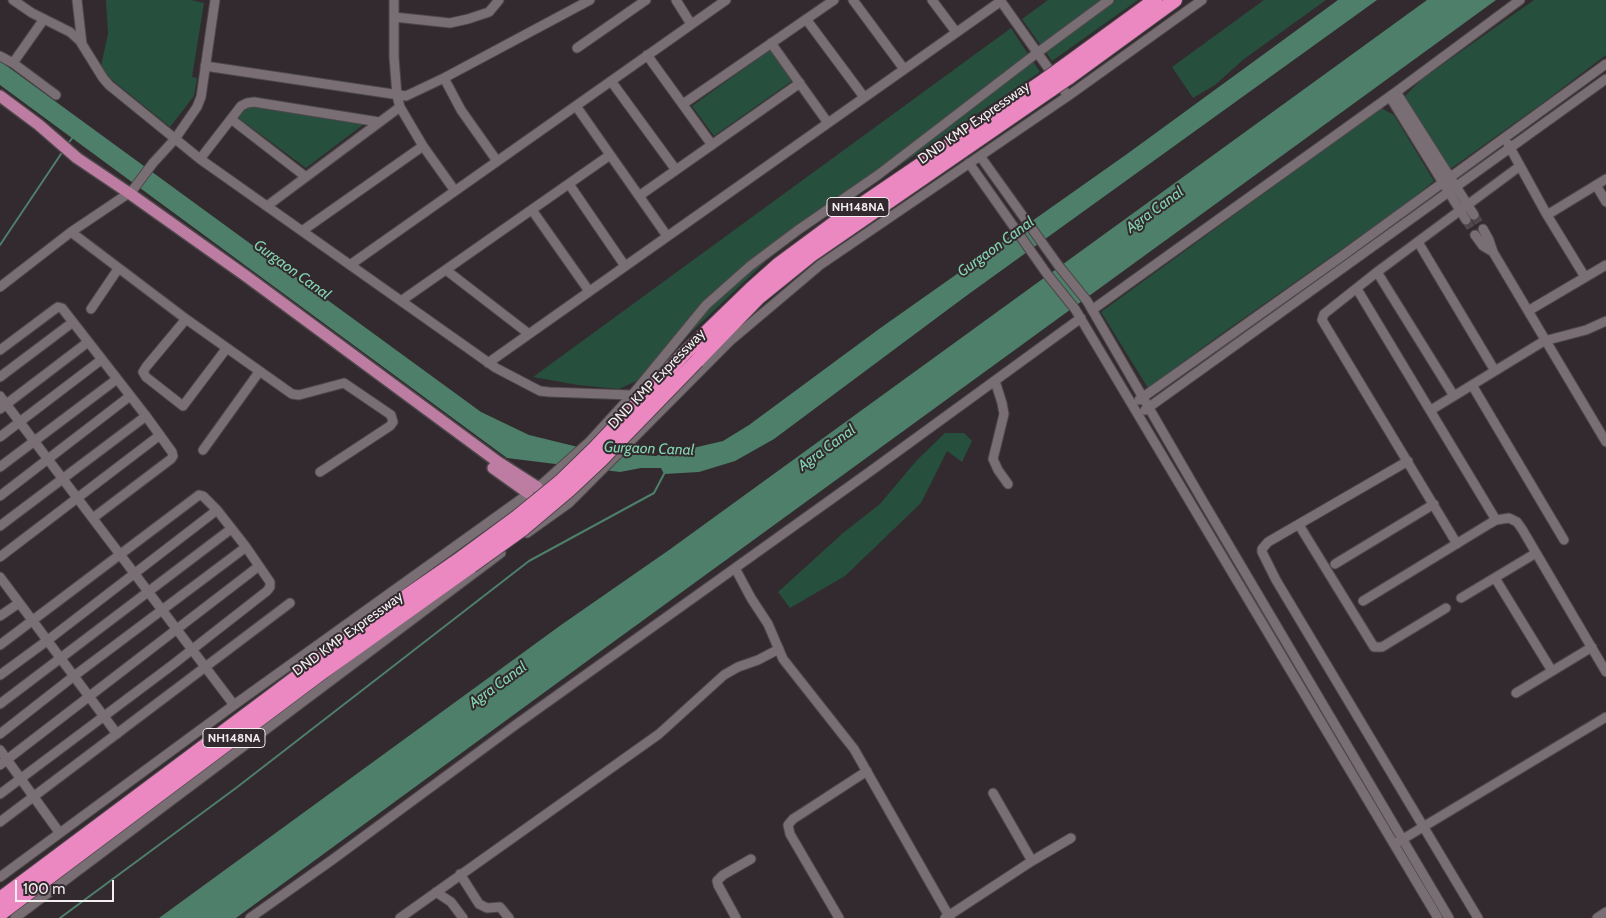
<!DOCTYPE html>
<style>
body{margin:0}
#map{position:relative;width:1606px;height:918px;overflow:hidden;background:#322a2e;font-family:Cabin,sans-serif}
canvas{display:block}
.scale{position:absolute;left:15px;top:880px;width:99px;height:22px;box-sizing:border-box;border:2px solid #f3eef0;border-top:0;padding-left:6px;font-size:15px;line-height:18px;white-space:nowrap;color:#f3eef0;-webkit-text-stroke:4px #322a2e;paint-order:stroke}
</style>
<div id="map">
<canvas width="1606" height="918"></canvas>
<div class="scale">100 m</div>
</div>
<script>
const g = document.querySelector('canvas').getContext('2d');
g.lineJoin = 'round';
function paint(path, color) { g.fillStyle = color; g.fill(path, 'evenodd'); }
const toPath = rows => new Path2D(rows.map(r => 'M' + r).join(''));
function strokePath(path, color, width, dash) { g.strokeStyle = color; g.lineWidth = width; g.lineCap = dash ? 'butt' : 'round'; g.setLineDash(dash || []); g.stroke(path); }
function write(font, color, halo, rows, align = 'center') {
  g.font = font + ' Cabin,sans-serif'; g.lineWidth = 4; g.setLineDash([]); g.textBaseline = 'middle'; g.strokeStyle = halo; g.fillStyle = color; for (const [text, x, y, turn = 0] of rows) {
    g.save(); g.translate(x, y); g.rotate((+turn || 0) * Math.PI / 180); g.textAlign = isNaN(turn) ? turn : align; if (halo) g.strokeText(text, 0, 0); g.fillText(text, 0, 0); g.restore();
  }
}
paint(toPath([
 [106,0,191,0,204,3,192,77,197,78,194,96,170,127,100,70,108,34],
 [1048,0,1138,0,1052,61,1022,19],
 [1264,0,1326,0,1244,59,1215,85,1193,98,1172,67],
 [1534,0,1606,0,1606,55,1544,102,1449,170,1404,97,1422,79],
 [1011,28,1040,72,798,233,765,262,643,378,619,389,578,385,533,377],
 [770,50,792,81,714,136,692,106],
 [247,104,364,124,306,168,237,117],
 [1380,109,1383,109,1394,115,1434,181,1406,204,1217,337,1148,388,1101,312],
 [945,433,964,433,972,441,962,462,947,451,921,503,845,576,790,608,778,592,843,533,880,504,917,460]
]), '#274f3e');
paint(toPath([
 [1338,0,1377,0,966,296,774,439,735,461,699,472,664,474,661,468,641,468,620,472,507,458,0,85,0,61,481,412,529,435,578,447,616,453,656,456,671,449,693,448,723,441,749,425,879,329,1127,154],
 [1427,0,1496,0,605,648,236,918,159,918,561,625,669,550]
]), '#4e7f6a');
strokePath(toPath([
 [67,145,73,137],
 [0,245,63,151],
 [60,918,236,788,529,561,654,493,665,472]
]), '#4e7f6a', 2);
strokePath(toPath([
 [1474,215,1483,229],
 [1466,220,1475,235]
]), '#4f474b', 9, [9, 4.5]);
const minor = toPath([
 [13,0,32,13,70,32,80,41,103,78,109,85,200,159,496,368,540,391,549,392,632,395],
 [77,0,82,44],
 [394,0,394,57,397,96,400,107,423,146,455,191],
 [676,0,691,24],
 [853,0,904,69],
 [932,0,956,32],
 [1000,0,1068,96],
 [394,17,450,23,468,19,489,12,499,0],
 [806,19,864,97],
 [771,43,828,123],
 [577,48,646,0],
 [647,55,712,145],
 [0,56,13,63,44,19],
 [13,63,56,95],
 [205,66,406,96,444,78,590,0],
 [444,78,461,110,497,161],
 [611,81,676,170],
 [1396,92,1474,215],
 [1390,97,1466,220],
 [683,104,834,0],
 [576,106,667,236],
 [231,119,306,177],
 [1508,144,1547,215,1585,277],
 [980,156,1058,265,1087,301,1204,503,1449,918],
 [200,159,241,106,247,103,254,102,379,122],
 [969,163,1047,274,1075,309,1438,918],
 [569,184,625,266],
 [1596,185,1606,202],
 [639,196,800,83],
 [267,206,400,107],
 [532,210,589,291],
 [1547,215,1606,179],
 [1483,229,1489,240,1493,252,1606,442],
 [302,231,423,146],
 [71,232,186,319,292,394,299,395,344,383,391,415,393,422,390,426,320,472],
 [1475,235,1483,246,1493,252],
 [1418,242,1495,371],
 [350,265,726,0],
 [446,270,529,334],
 [1377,272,1454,396],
 [0,287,71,232,132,191,153,163,175,139,197,107,201,97,215,0],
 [1357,289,1496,520],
 [401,301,610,155],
 [91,309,118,269],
 [1092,310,1396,92,1520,0],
 [1528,311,1606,265],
 [186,319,146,367,143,372,146,377,183,406,226,349],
 [0,350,55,309,58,307,62,308,146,416,172,452,173,456,171,459,93,518],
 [488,363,1001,1],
 [0,377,73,322],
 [995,381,1002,403,1004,414,993,459,998,470,1008,484],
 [1472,385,1564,540],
 [0,396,234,705],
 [1139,400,1342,256,1606,64],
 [0,409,88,342],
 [1145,410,1606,79],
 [1431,410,1544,341,1586,330,1606,321],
 [0,437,101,360],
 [203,450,259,372],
 [1408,461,1268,542,1262,549,1262,552,1276,580,1478,918],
 [0,467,117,379],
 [0,496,130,396],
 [1299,525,1374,647,1382,647,1446,608],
 [0,526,146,416],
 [527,533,569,503,730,341,820,265,1068,96,1202,0],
 [1457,544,1322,320,1324,314,1377,272,1520,166],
 [0,557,160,435],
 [1335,564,1434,504],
 [735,568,751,598,768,624,783,659,854,749,950,918],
 [0,577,117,734],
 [1495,578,1552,671],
 [1461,598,1536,553],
 [1363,601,1489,524,1496,520,1509,518,1517,522,1522,529,1606,672],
 [0,616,19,603],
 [0,645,199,495,203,496,217,510,246,547,270,582,270,587,267,591,171,666,0,794],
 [0,675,48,640,217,510],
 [1516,693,1592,647],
 [0,704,231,529],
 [0,734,74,676,246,547],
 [0,750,59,832],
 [0,765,259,566],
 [993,793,1032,861],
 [0,822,290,603],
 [1398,842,1606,717],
 [460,874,479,904,487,908,500,907,509,918],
 [0,877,234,705,542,484,590,441,632,395,706,305,750,266,798,230,878,175,1037,53,1109,0],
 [436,892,451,902,463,918],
 [15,918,501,553],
 [250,918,332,860,514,726,868,473,1081,318],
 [400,918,659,734,724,675,738,667,758,660,779,649],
 [736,918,718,885,717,881,723,875,751,859],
 [839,918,790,834,788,825,793,819,804,812,867,771],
 [945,918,1032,861,1071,838],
 [1597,918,1606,912]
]);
const major = toPath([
 [0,96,39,125,77,158,129,193,246,276,498,462,537,487],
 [493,468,528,493]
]);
const highway = toPath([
 [1059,70,1155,0],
 [1068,78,1175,0],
 [686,352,751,289,779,264,833,224,1045,80],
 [697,361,759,297,811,255,1052,89],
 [0,899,385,611,463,557],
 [0,914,324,671,471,566]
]);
strokePath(minor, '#4d474a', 11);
strokePath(major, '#4d474a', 14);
strokePath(highway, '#4d474a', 16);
strokePath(minor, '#786e73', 9);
strokePath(major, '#bd7da2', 11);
strokePath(highway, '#eb87c1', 14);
const highwayBridge = toPath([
 [1045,80,1059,70],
 [1052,89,1068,78],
 [463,557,516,518,560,482,594,449,686,352],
 [471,566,524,528,569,490,601,460,697,361]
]);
strokePath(highwayBridge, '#4d474a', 16, []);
strokePath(highwayBridge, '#eb87c1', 14);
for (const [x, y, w] of [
 [858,207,62],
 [234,738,62]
]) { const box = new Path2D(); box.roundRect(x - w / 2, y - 9.5, w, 19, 4); g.fillStyle = '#322a2e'; g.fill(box); strokePath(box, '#f3eef0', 1); }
write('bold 12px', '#f3eef0', null, [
 ["NH148NA",858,207],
 ["NH148NA",234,738]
]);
write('14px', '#f3eef0', '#322a2e', [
 ["DND KMP Expressway",974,123,-35],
 ["DND KMP Expressway",657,379,-46],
 ["DND KMP Expressway",348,634,-36]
]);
write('italic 15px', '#84d4b1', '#322a2e', [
 ["Agra Canal",1155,210,-36],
 ["Gurgaon Canal",996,247,-36],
 ["Gurgaon Canal",292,270,36],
 ["Agra Canal",827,448,-36],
 ["Gurgaon Canal",649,449,2],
 ["Agra Canal",498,685,-36]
]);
</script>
